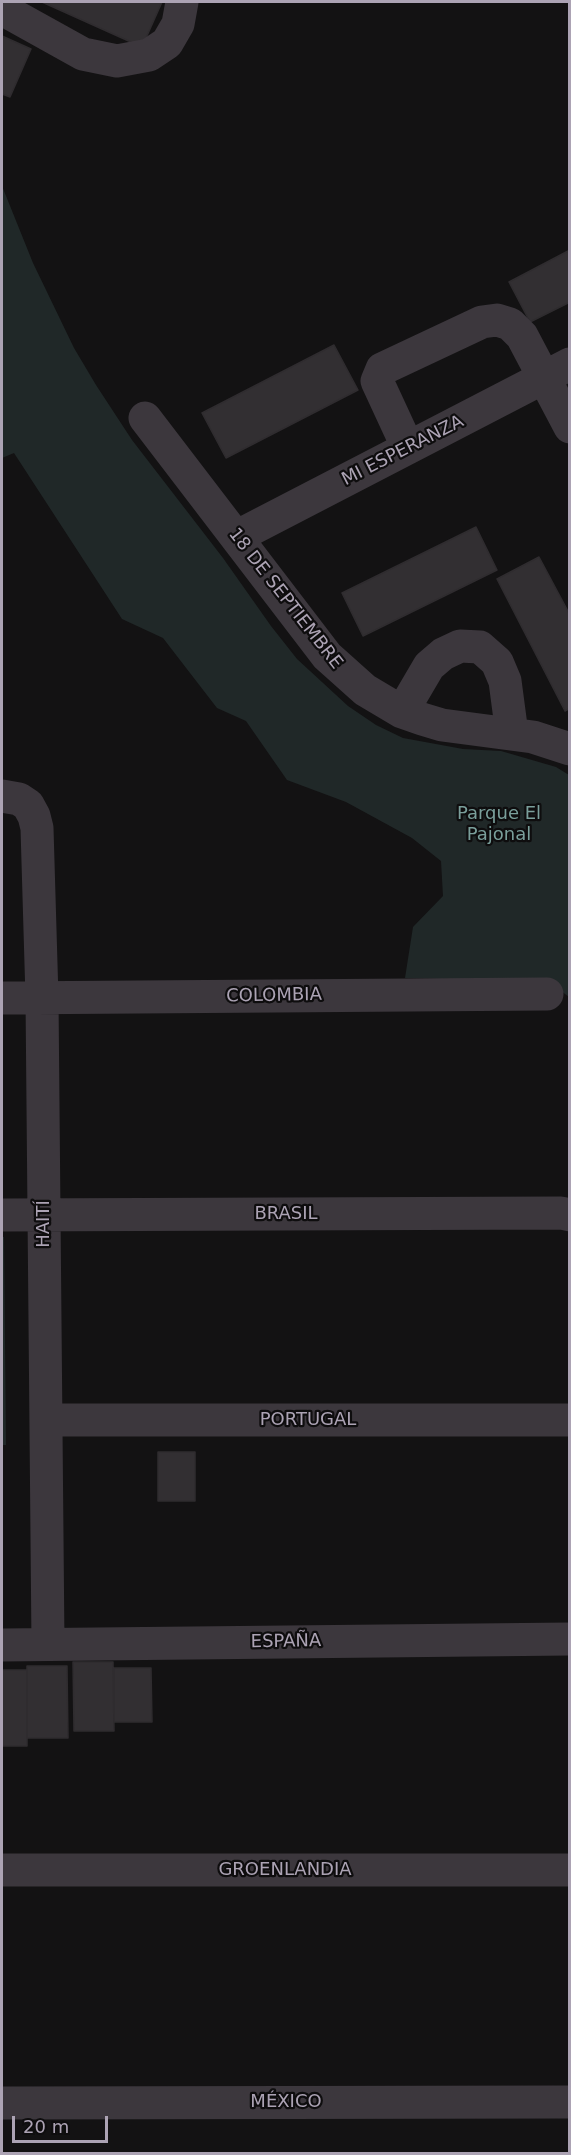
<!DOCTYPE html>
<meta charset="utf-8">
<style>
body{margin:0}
#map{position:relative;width:571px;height:2155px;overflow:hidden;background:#131213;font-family:"DejaVu Sans",sans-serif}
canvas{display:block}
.frame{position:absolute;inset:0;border:3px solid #aca3b4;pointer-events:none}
.scale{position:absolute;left:12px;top:2116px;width:96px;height:27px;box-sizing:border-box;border:3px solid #aca3b4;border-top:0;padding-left:8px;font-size:18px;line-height:21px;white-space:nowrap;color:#aca3b4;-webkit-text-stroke:4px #0e0d0e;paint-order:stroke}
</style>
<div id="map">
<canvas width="571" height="2155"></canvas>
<div class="frame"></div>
<div class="scale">20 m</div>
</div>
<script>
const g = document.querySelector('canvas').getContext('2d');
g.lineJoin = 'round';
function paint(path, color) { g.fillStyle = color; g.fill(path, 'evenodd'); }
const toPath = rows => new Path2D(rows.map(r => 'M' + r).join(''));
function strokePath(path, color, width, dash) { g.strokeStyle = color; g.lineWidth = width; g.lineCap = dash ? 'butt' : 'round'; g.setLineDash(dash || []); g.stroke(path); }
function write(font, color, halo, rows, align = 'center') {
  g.font = font + ' "DejaVu Sans",sans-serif'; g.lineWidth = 4.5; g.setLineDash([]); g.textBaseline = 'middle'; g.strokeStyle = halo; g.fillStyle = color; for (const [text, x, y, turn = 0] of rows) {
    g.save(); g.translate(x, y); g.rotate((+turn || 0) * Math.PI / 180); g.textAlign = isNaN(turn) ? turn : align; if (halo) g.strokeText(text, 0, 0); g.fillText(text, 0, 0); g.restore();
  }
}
paint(toPath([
 [2,186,33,263,74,348,96,385,132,440,223,558,271,626,297,659,348,706,376,725,403,738,463,749,501,751,556,767,569,775,569,997,548,981,405,978,413,927,443,896,441,861,412,838,346,802,287,780,246,721,217,708,163,638,122,619,14,453,2,458],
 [2,1237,4,1237,6,1445,2,1445]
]), '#202828');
const building = toPath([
 [42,2,162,2,142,47,42,2],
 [2,36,31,49,10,97,2,94,2,36],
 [570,250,570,302,530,322,509,282,570,250],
 [334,345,358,390,226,458,202,413,334,345],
 [476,527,497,570,363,636,342,593,476,527],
 [539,557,570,615,570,708,565,711,497,579,539,557],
 [158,1452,195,1452,195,1501,158,1501,158,1452],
 [73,1662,113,1662,114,1731,74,1731,73,1662],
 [27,1666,67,1666,68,1738,27,1738,27,1666],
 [114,1668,151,1668,152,1722,114,1722,114,1668],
 [2,1670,27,1670,27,1746,2,1746,2,1670]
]);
paint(building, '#322f32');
strokePath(building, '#2f2c2f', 1.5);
strokePath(toPath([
 [2,9,83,54,117,61,149,55,167,43,178,24,182,2],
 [145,418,327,656,365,690,402,712,422,719,442,725,533,737,570,749],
 [408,448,377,381,382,369,482,322,497,320,510,324,522,336,570,427],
 [236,537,570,364],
 [402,712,429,666,443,654,460,646,480,647,497,662,505,681,512,734],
 [2,796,19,799,28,805,34,816,37,828,42,998,48,1644],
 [2,998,547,994],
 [2,1215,561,1213,570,1215],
 [46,1420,570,1420],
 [2,1645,570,1639],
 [2,1870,570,1870],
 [2,2103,570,2102]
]), '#3c373d', 33);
write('18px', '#aca3b4', '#0e0d0e', [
 ["MI ESPERANZA",403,451,-27],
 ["18 DE SEPTIEMBRE",285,599,52],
 ["COLOMBIA",274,996,-1],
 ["BRASIL",286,1214],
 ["HAITÍ",44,1224,-90],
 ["PORTUGAL",308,1420],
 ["ESPAÑA",286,1642,-1],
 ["GROENLANDIA",285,1870],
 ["MÉXICO",286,2102]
]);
write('18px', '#7a9f9b', '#0e0d0e', [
 ["Parque El",499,814],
 ["Pajonal",499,835]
]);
</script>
